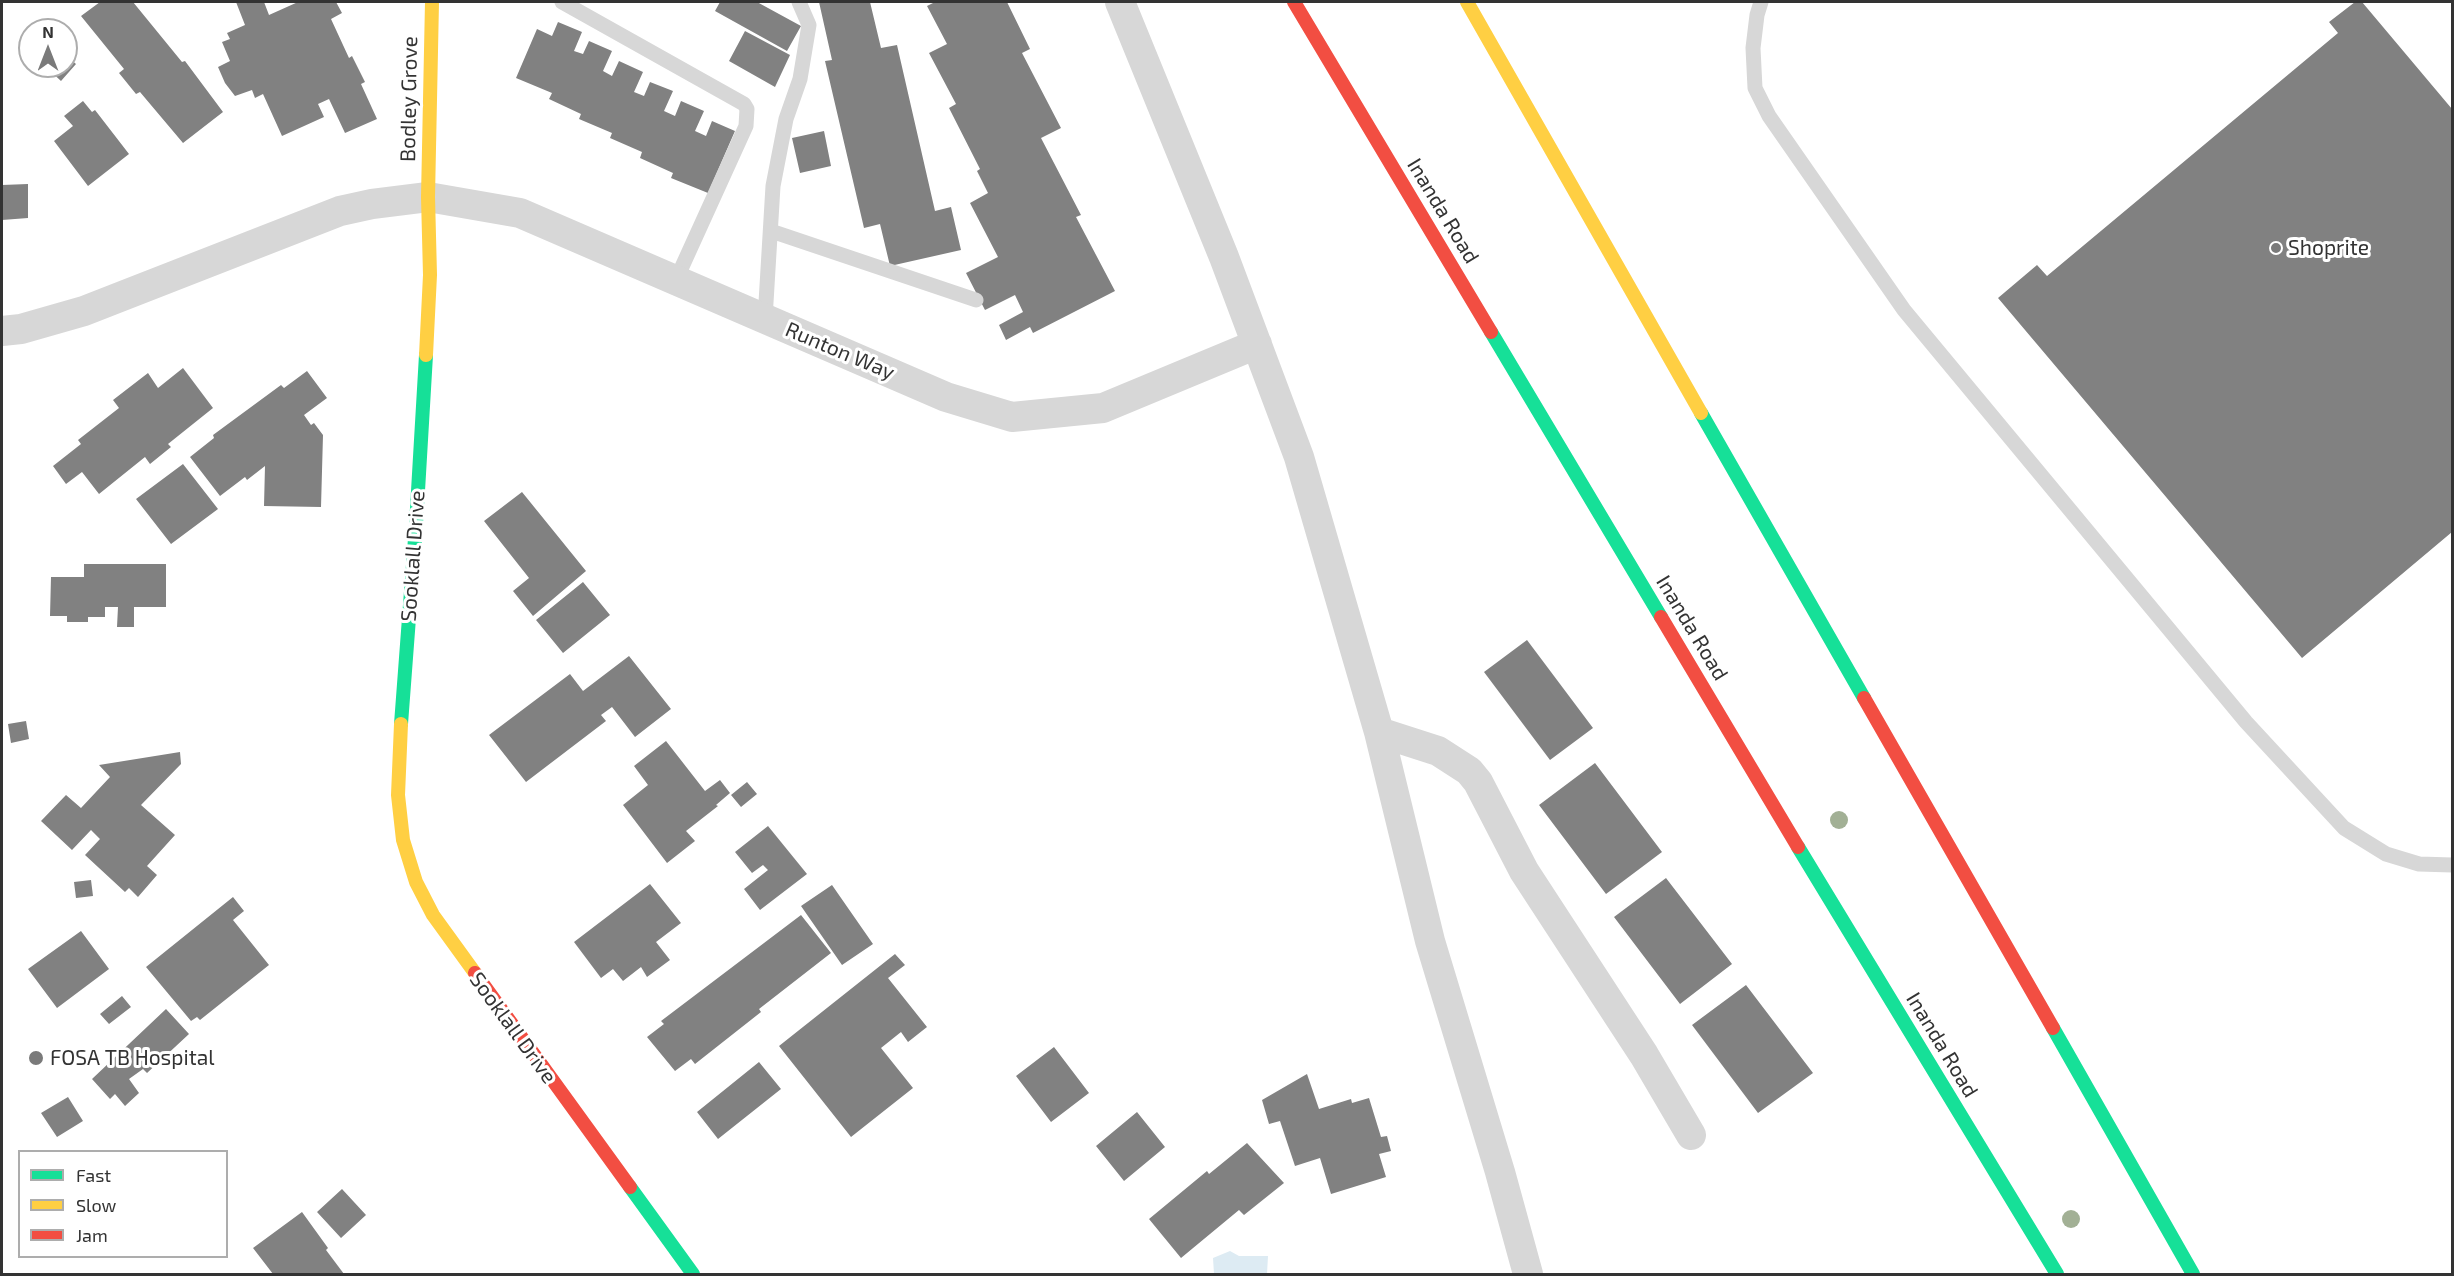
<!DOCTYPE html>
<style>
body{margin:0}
#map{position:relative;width:2454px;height:1276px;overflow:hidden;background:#fff;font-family:"Exo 2",sans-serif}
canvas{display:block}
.frame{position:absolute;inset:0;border:3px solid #333;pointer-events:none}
.legend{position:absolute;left:18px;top:1150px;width:210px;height:108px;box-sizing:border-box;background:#fff;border:2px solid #adadad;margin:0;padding:8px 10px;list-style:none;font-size:18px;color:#333}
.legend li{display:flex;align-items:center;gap:12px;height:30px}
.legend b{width:30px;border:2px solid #adadad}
.north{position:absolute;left:18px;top:18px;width:60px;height:60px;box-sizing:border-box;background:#fff;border:2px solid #adadad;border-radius:50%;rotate:0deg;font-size:16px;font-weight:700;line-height:24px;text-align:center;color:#333}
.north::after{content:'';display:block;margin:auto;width:21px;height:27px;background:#7a7a7a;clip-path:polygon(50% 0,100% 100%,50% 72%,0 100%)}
</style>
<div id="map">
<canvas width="2454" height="1276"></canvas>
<div class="frame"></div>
<ul class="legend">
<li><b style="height:8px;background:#16e098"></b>Fast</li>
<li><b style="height:8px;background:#ffcf43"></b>Slow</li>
<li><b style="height:8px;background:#f24e42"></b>Jam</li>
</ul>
<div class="north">N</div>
</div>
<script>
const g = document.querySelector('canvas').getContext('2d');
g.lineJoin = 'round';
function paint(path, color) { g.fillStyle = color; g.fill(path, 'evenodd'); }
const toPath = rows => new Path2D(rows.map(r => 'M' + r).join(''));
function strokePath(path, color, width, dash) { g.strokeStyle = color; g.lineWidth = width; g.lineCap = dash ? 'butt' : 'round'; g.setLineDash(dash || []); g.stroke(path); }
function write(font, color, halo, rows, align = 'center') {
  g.font = font + ' "Exo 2",sans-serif'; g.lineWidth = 6; g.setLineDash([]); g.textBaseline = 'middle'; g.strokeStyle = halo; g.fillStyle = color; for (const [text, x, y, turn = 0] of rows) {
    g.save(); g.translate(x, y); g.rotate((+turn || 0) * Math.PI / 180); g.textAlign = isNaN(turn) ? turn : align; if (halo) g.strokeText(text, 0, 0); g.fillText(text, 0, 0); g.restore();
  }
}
paint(toPath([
 [1230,1251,1239,1256,1268,1256,1267,1274,1214,1274,1213,1258]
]), '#ddebf3');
paint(toPath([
 [100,2,133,2,182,62,185,61,223,112,183,143,140,92,136,94,119,73,124,69,81,16],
 [236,2,264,2,269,15,298,2,336,2,342,13,331,19,349,58,352,56,365,82,361,84,377,119,345,133,329,99,318,104,324,117,282,136,263,94,255,98,252,90,235,96,225,83,218,67,230,61,222,42,230,39,227,33,245,25],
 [720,2,757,2,801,26,787,51,715,11],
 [819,2,870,2,881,48,897,45,935,211,951,207,961,250,890,266,880,224,864,228,825,61,832,60],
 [935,2,1007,2,1030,49,1022,53,1061,128,1041,138,1081,215,1076,217,1115,291,1033,333,1030,327,1006,340,999,325,1023,312,1015,295,985,310,966,273,998,257,970,203,988,193,977,171,980,169,949,108,956,104,929,53,947,44,927,6],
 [2355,2,2362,2,2452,109,2452,532,2302,658,1998,298,2037,265,2047,276,2338,33,2329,22],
 [558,22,582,32,574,51,583,54,589,41,612,51,603,71,612,76,619,61,643,72,634,92,644,96,650,82,673,91,664,111,675,116,681,101,704,111,695,131,706,136,712,121,735,131,708,193,671,178,673,173,640,158,642,152,610,138,612,133,579,119,581,114,549,99,552,93,516,78,537,29,552,36],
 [745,31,790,55,775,87,729,61],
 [66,55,76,64,61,81,47,68,49,66,66,66],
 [83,101,92,112,95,110,129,154,88,186,54,141,73,126,64,116],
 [824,131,831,166,800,173,792,138],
 [28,184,28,218,2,220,2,185],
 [183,368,213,408,168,444,171,447,150,464,145,457,99,494,82,472,66,484,53,466,81,444,78,440,119,408,113,400,148,373,158,388],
 [307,371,327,398,304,415,311,425,314,423,323,435,321,507,264,506,265,466,247,480,245,477,220,496,190,457,214,438,213,435,281,385,284,388],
 [183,464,218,509,171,544,136,499],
 [522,492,586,571,533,616,513,591,529,578,484,521],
 [84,564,166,564,166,607,134,607,134,627,117,627,118,607,105,607,105,617,88,617,88,622,67,622,67,616,50,616,51,577,84,577],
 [583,582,610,615,563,653,536,620],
 [1527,640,1593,728,1550,760,1484,672],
 [629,656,671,709,635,737,612,707,601,715,606,721,526,782,489,735,570,674,583,691],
 [26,721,29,739,11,743,8,724],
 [666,741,705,791,720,780,730,793,716,805,718,806,686,831,695,841,667,863,623,805,648,785,634,766],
 [180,752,181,764,141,805,175,835,147,866,157,875,138,897,129,888,125,892,85,855,100,839,91,830,72,850,41,821,66,795,81,808,110,777,99,765],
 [1595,763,1662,852,1606,894,1539,805],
 [747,782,757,794,741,807,731,795],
 [768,826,807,874,760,910,744,889,768,870,763,865,752,873,735,852],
 [1666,878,1732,964,1680,1004,1614,917],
 [91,880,93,896,76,898,74,882],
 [650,884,681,923,656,942,670,960,647,977,641,967,623,981,613,969,601,978,574,942],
 [832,885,873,944,842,965,801,906],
 [233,897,244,911,233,920,269,965,200,1020,197,1017,191,1021,146,967],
 [801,915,831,953,759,1009,761,1012,695,1064,691,1059,675,1071,647,1037,664,1024,661,1021],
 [81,931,109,969,57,1008,28,969],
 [895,954,905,965,888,978,927,1027,908,1042,901,1032,881,1048,913,1088,851,1137,779,1046],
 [1746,985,1813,1073,1758,1113,1692,1025],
 [122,996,131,1007,109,1024,100,1014],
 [166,1009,189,1034,147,1073,143,1069,129,1079,139,1093,125,1106,115,1094,110,1099,92,1079],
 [1054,1047,1089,1093,1051,1122,1016,1076],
 [759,1062,781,1089,718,1139,697,1112],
 [1307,1074,1319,1109,1351,1099,1352,1103,1369,1098,1381,1137,1387,1136,1391,1151,1379,1154,1386,1177,1331,1194,1320,1158,1295,1166,1280,1121,1269,1124,1262,1100],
 [68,1097,83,1121,57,1137,41,1113],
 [1137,1112,1165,1147,1124,1181,1096,1146],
 [1247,1143,1284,1183,1244,1215,1239,1210,1181,1258,1149,1219,1207,1171,1209,1174],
 [342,1189,366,1215,341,1238,317,1212],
 [302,1212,328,1248,326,1250,344,1274,273,1274,253,1248]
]), '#818181');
strokePath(toPath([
 [562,2,744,104,747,109,746,126,676,280],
 [1761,2,1757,15,1753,48,1755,88,1769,116,1904,310,2246,722,2344,828,2386,854,2419,864,2452,865],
 [771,231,976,300],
 [765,319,773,186,786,119,800,79,809,25,799,2]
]), '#d7d7d7', 15);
strokePath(toPath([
 [1120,2,1224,257,1299,457,1379,732,1430,941,1500,1172,1528,1274],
 [2,331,21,329,84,311,340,211,372,204,428,197,520,213,946,397,1012,417,1103,408,1257,344],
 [1379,732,1438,751,1469,771,1478,782,1524,871,1644,1055,1691,1135]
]), '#d7d7d7', 30);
strokePath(toPath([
 [1491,332,1661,617],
 [1701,413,1864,698],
 [401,724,416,525,426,355],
 [1798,847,2057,1274],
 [2053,1028,2193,1274],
 [630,1187,693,1274]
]), '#16e098', 14);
strokePath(toPath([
 [1467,2,1701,413],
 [426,355,430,275,428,197,432,2],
 [401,724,398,795,403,840,416,882,433,915,475,973]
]), '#ffcf43', 14);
strokePath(toPath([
 [1294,2,1491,332],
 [1661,617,1798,847],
 [1864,698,2053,1028],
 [475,973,630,1187]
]), '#f24e42', 14);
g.fillStyle = '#a2b095';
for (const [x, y] of [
 [1839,820],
 [2071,1219]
]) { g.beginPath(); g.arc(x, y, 9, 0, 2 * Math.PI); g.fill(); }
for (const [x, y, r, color] of [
 [2276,248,6,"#7a7a7a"],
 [36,1058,8,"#7a7a7a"]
]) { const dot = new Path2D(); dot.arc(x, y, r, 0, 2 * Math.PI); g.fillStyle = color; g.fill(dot); strokePath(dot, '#fff', 2); }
write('21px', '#333', '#fff', [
 ["Bodley Grove",409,99,-89],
 ["Inanda Road",1443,211,59],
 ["Runton Way",840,351,23],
 ["Sooklall Drive",413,556,-86],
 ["Inanda Road",1692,628,59],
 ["Sooklall Drive",513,1028,54],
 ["Inanda Road",1942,1045,59]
]);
write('21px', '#333', '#fff', [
 ["Shoprite",2288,248],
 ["FOSA TB Hospital",50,1058]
], 'left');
</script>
